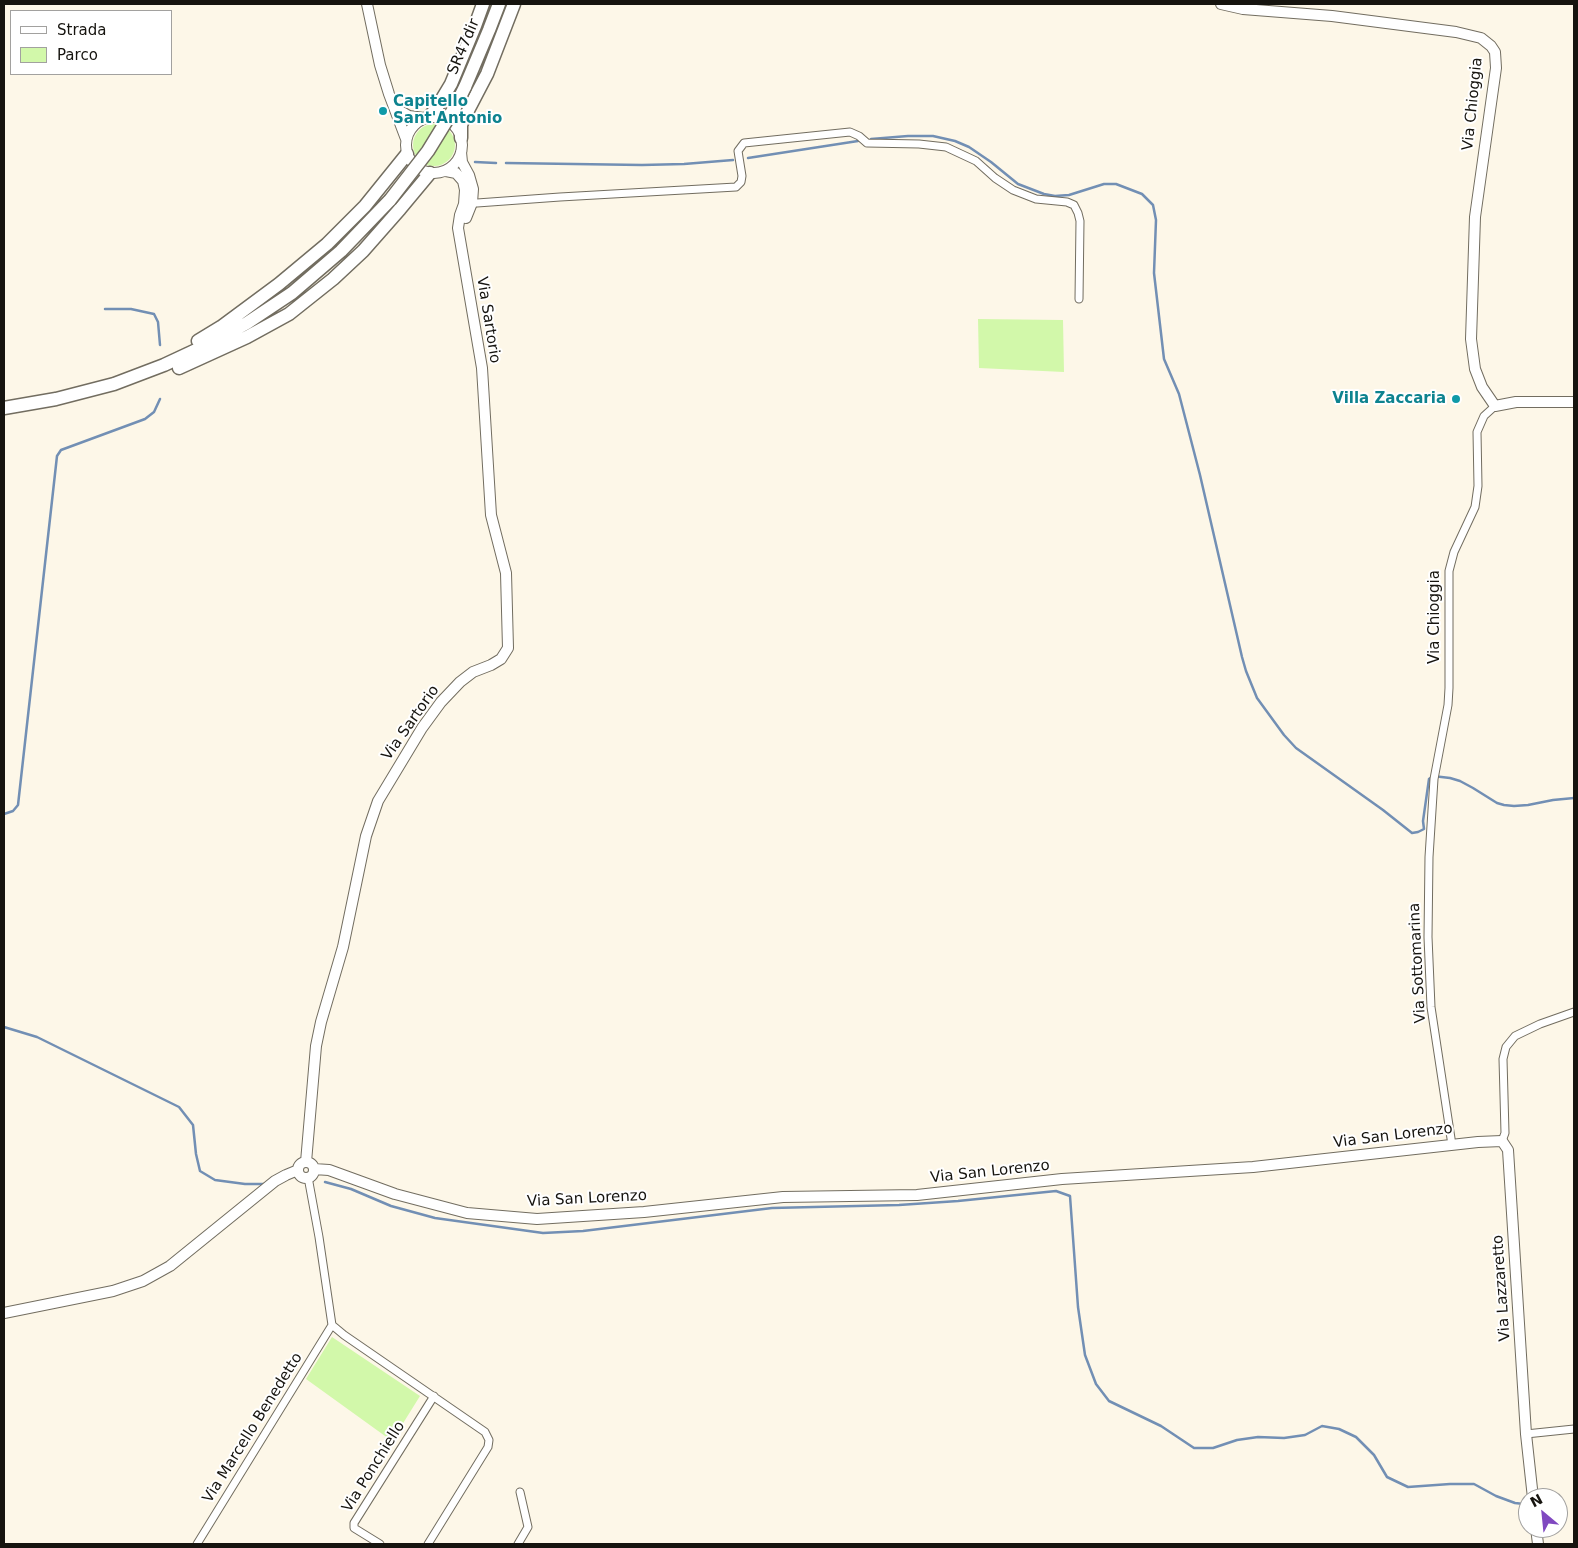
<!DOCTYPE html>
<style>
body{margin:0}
#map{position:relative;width:1578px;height:1548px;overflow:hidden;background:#fdf7e8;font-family:"DejaVu Sans",sans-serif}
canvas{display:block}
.frame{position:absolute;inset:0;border:5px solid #16140f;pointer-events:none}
.legend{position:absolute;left:10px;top:10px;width:162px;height:65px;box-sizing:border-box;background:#fff;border:1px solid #a2a19f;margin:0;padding:6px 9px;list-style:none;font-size:15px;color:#16140f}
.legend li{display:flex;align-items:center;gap:10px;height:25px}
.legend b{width:25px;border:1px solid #a2a19f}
.north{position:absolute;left:1518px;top:1488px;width:50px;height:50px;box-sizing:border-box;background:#fff;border:1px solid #a2a19f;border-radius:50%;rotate:332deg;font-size:14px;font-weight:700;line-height:20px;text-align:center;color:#16140f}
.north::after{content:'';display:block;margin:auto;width:18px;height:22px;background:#8049c0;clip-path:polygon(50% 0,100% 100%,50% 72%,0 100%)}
</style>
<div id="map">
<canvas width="1578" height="1548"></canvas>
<div class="frame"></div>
<ul class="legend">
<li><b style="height:6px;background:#fff"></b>Strada</li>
<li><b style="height:14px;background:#d2f8aa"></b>Parco</li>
</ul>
<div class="north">N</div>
</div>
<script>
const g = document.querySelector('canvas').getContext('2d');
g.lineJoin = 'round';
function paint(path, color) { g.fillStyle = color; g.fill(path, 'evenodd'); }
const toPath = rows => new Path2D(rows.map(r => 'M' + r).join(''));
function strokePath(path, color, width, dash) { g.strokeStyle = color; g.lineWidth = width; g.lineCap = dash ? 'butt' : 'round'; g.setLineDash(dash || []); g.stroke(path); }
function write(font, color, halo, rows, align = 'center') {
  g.font = font + ' "DejaVu Sans",sans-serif'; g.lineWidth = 4; g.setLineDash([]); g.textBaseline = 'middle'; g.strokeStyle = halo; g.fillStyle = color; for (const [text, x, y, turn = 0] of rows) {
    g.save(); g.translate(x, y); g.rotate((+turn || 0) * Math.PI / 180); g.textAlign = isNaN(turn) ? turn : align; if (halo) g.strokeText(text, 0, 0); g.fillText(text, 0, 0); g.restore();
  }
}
paint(toPath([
 '413 145a21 21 0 1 1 42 0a21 21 0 1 1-42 0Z',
 [978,319,1063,320,1064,372,979,368],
 [332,1337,420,1396,392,1441,306,1379]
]), '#d2f8aa');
strokePath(toPath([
 [871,139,908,136,933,136,955,141,969,147,991,162,1018,184,1044,194,1055,196,1069,195,1104,184,1116,184,1142,194,1153,205,1156,220,1154,273,1164,359,1179,394,1200,475,1242,657,1246,671,1257,698,1284,735,1296,748,1383,810,1412,833,1418,832,1424,829,1423,821,1429,779,1433,776,1450,778,1460,781,1473,788,1497,803,1504,805,1514,806,1528,805,1553,800,1574,798],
 [748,158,858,141],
 [475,162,496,163],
 [506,163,642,165,684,164,733,160],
 [105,309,131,309,154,314,158,322,160,345],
 [4,814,13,811,18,805,57,456,61,450,145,419,154,412,160,399],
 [4,1027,37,1037,179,1107,193,1125,196,1154,200,1171,215,1180,245,1184,265,1184],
 [325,1182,351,1189,391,1206,435,1218,543,1233,583,1231,772,1208,899,1205,958,1201,1056,1191,1070,1196,1078,1307,1085,1355,1096,1384,1109,1401,1161,1426,1194,1448,1213,1448,1237,1440,1258,1437,1284,1438,1305,1435,1322,1426,1339,1429,1356,1437,1374,1455,1387,1477,1408,1487,1450,1484,1474,1484,1496,1496,1515,1503,1524,1504]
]), '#728fb4', 2.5);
const street = toPath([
 [470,202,477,203,560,197,736,187,741,182,742,176,738,151,744,143,850,132,859,136,867,143,919,144,946,147,976,161,995,178,1013,190,1036,199,1067,202,1074,205,1078,213,1080,221,1079,299],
 [1502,1141,1505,1133,1503,1059,1506,1047,1515,1036,1540,1024,1574,1012],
 [1452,1145,1431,1007,1428,937,1429,857,1434,779,1448,705,1449,688,1449,571,1454,552,1475,507,1478,486,1477,432,1484,416,1495,406],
 [308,1177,319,1237,332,1325,344,1335,485,1432,489,1440,488,1447,428,1544],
 [1526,1434,1574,1429],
 [197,1544,332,1325],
 [380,1544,354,1528,354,1523,434,1396],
 [518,1544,528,1527,520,1492]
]);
const secondary = toPath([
 [367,4,380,65,389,94,406,139],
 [1221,4,1243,9,1332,16,1456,32,1481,38,1491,46,1495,52,1496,68,1475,217,1471,339,1475,369,1482,387,1495,406,1516,402,1574,402],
 [395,108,409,116,424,118],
 '406 145a28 28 0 1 1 56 0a28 28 0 1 1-56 0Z',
 [461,152,462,162,469,175,473,189,472,203,466,218],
 [306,1162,316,1046,321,1022,343,947,366,836,378,801,422,728,441,702,460,682,473,672,491,665,501,659,508,648,506,573,491,515,482,368,458,228,460,215,464,204,465,190,463,181,456,173,446,171],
 '298 1170a8 8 0 1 1 16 0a8 8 0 1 1-16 0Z',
 [314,1169,329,1170,395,1194,467,1213,537,1219,644,1212,783,1197,917,1195,1062,1179,1253,1167,1478,1142,1502,1141,1508,1150,1526,1434,1533,1498],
 [4,1313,113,1291,143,1281,170,1266,275,1181,286,1175,298,1170],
 [1536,1528,1538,1544]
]);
const highway = toPath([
 [465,87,489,30,499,4],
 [429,117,436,109,451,84,475,26,483,4],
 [461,138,461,125,464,118,487,74,514,4],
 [198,341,221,327,279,284,327,244,365,206,407,154],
 [179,368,247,337,289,314,333,279,363,251,400,209,430,173],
 [4,408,56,399,114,384,164,365,209,344,247,323,292,293,341,251,390,200]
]);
strokePath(street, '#726d60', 9);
strokePath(secondary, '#726d60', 12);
strokePath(highway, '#726d60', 15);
strokePath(street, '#fff', 7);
strokePath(secondary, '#fff', 10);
strokePath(highway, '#fff', 12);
const highwayBridge = toPath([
 [390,200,428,151,455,107,465,87]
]);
strokePath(highwayBridge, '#726d60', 15, []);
strokePath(highwayBridge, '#fff', 12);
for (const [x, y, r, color] of [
 [383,111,5,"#0f9aa8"],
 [1456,399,5,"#0f9aa8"]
]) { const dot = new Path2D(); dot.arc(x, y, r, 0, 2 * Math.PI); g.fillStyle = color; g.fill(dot); strokePath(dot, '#fff', 2); }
write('15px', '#16140f', '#fff', [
 ["SR47dir",464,47,-67],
 ["Via Chioggia",1473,104,-84],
 ["Via Sartorio",488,320,81],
 ["Via Chioggia",1435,617,-90],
 ["Via Sartorio",411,723,-55],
 ["Via Sottomarina",1418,963,-93],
 ["Via San Lorenzo",1393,1136,-7],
 ["Via San Lorenzo",990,1172,-6],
 ["Via San Lorenzo",587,1199,-3],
 ["Via Lazzaretto",1502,1288,-94],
 ["Via Marcello Benedetto",253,1428,-58],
 ["Via Ponchiello",374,1467,-58]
]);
write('bold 15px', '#0d838f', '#fff', [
 ["Capitello",393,102],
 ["Sant'Antonio",393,119],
 ["Villa Zaccaria",1446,399,"right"]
], 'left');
</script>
